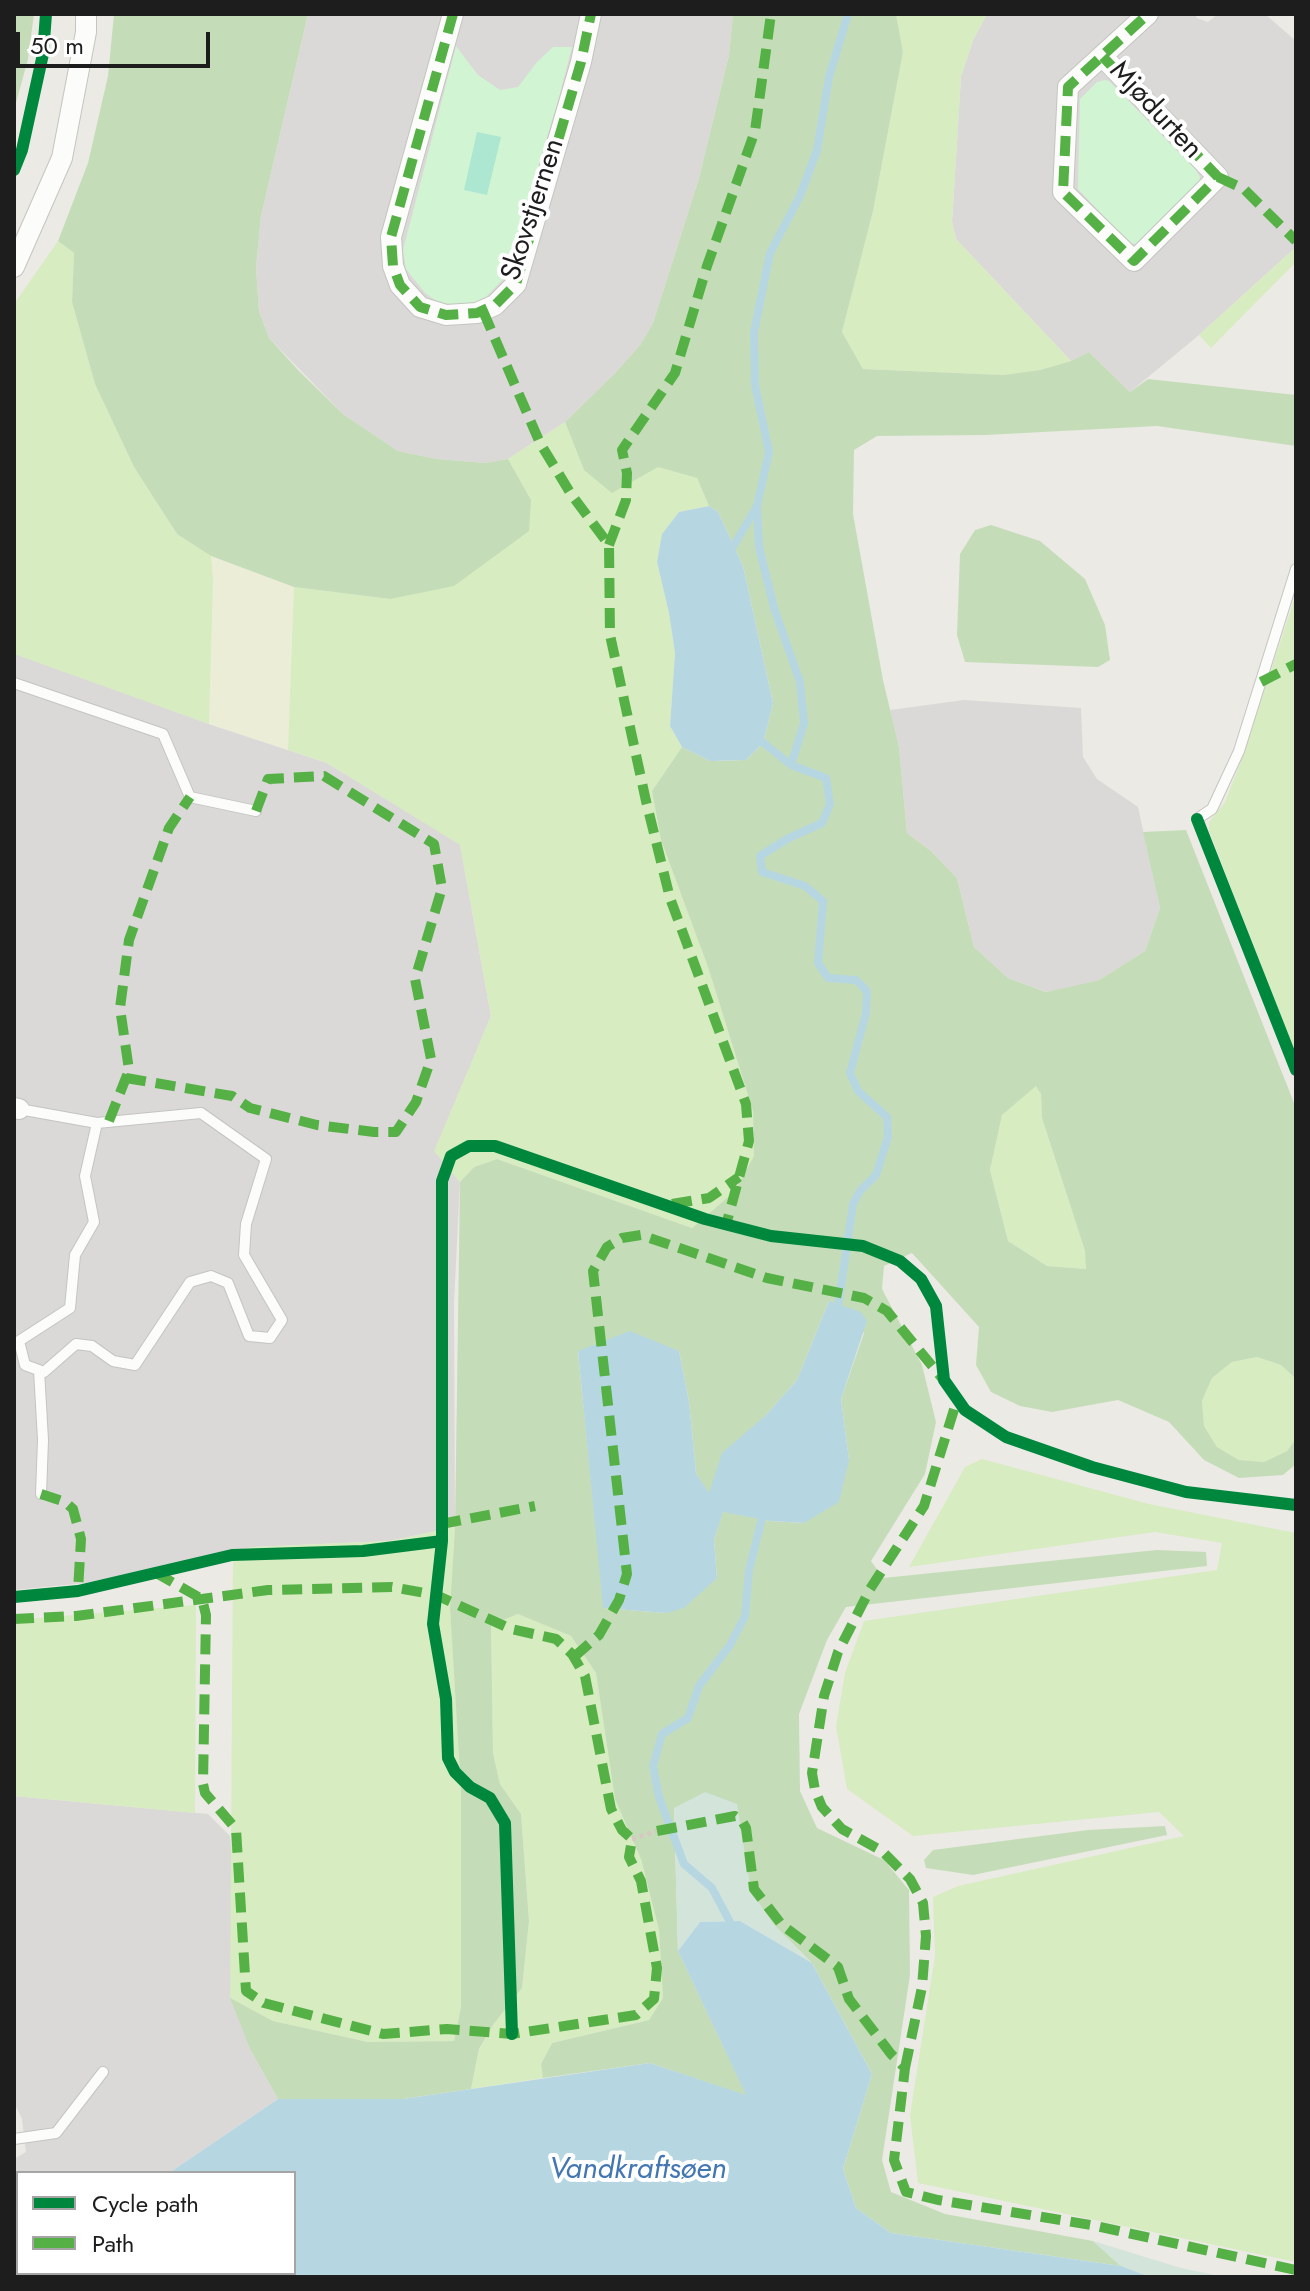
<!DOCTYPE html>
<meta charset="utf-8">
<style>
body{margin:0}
#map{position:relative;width:1310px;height:2291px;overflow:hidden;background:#eceae5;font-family:Jost,sans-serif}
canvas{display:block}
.frame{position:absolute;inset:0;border:16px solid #1d1d1d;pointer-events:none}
.legend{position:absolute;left:16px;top:2171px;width:280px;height:104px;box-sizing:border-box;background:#fff;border:2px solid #a5a5a5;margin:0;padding:10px 14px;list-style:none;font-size:24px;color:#1d1d1d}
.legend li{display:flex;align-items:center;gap:16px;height:40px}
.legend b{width:40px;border:2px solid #a5a5a5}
.scale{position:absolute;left:16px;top:32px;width:194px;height:36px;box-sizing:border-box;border:4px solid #1d1d1d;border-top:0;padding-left:10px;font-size:24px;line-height:28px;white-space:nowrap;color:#1d1d1d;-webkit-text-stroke:6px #fff;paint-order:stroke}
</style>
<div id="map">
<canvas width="1310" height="2291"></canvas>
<div class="frame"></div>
<ul class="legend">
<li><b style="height:10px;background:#00873e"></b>Cycle path</li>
<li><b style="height:10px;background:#55b145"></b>Path</li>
</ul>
<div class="scale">50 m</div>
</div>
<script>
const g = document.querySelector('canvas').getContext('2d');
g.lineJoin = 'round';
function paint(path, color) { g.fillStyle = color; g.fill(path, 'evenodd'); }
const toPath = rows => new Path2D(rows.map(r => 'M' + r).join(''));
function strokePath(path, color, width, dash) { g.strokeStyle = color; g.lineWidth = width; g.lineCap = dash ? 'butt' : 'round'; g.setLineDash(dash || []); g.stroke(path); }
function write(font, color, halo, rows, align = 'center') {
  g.font = font + ' Jost,sans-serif'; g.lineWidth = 8; g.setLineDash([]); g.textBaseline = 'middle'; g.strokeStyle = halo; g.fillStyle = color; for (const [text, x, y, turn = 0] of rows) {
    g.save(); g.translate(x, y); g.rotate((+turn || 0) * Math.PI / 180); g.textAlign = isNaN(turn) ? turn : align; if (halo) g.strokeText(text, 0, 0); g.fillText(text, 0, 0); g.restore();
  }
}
paint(toPath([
 [308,14,733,14,729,55,699,178,653,323,641,344,615,373,565,422,508,459,485,463,437,459,398,451,343,414,269,338,259,311,256,268,261,216],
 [987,14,1195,14,1197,18,1208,22,1218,14,1265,14,1296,41,1296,247,1199,335,1130,392,1089,352,1071,361,956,239,952,222,961,76,974,38],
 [14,652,209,724,327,763,460,844,491,1016,435,1151,460,1182,454,1303,455,1527,390,1541,253,1547,86,1583,14,1590],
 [964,700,1081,708,1083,757,1097,779,1138,807,1160,908,1145,951,1099,980,1047,992,1008,978,974,947,957,878,931,851,907,833,899,747,890,710],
 [14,1796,208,1814,230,1836,251,2051,278,2099,169,2173,18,2173,18,2250,14,2250,14,2159,26,2152,22,2119,14,2103]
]), '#dbd9d7');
paint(toPath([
 [211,556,294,587,288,750,209,724,213,580]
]), '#ebedd7');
paint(toPath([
 [896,14,987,14,974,38,961,76,952,222,956,239,1071,361,1040,370,1003,375,863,369,842,332,873,211,903,52],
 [58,241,74,253,72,302,95,384,134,467,177,534,211,556,213,580,209,724,14,654,14,304],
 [1296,247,1296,262,1211,348,1199,335],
 [565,422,584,470,659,467,697,478,709,506,679,512,662,534,657,562,669,613,675,653,670,726,682,747,652,791,661,840,708,967,753,1111,754,1156,734,1192,692,1228,497,1159,474,1167,460,1182,434,1151,491,1016,460,845,327,763,288,750,294,587,390,599,531,500,508,459],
 [1296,594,1296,1055,1209,831,1209,822,1225,802,1240,764],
 [1036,1085,1041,1093,1042,1118,1085,1251,1087,1269,1047,1266,1008,1241,990,1170,1002,1115],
 [1257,1357,1281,1365,1296,1379,1296,1439,1287,1451,1264,1462,1239,1460,1217,1447,1204,1426,1202,1401,1212,1378,1232,1362],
 [982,1459,1149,1504,1296,1533,1296,2262,918,2183,910,2115,935,1956,933,1897,958,1886,1184,1836,1159,1812,913,1836,847,1789,836,1726,845,1673,864,1621,1217,1570,1222,1543,1155,1532,909,1567,965,1467],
 [455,1527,450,1608,461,1791,461,2007,454,2041,368,2042,273,2021,230,1998,233,1552,253,1547,390,1541],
 [196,1605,195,1813,14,1796,14,1620],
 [518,1614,571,1636,596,1673,615,1799,641,1859,659,1930,663,1998,649,2020,552,2043,541,2064,543,2078,471,2089,479,2050,493,2025,522,1988,529,1921,521,1814,500,1784,493,1753,491,1625]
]), '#d7ecc1');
paint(toPath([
 [14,14,34,14,28,59,14,110],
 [114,14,308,14,261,216,256,268,259,311,269,338,299,371,343,414,398,451,437,459,485,463,508,459,531,500,529,531,454,586,390,599,294,587,211,556,177,534,134,467,95,384,72,302,74,253,58,241,88,163,108,76],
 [733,14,896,14,903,52,873,211,842,332,863,369,1003,375,1040,370,1071,361,1089,352,1130,392,1148,379,1296,395,1296,446,1157,426,986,435,877,436,854,450,853,514,883,680,899,747,907,833,931,851,957,878,974,947,1008,978,1046,992,1099,980,1145,951,1160,908,1143,832,1186,830,1296,1108,1296,1379,1281,1365,1257,1357,1232,1362,1212,1378,1202,1401,1204,1426,1217,1447,1239,1460,1264,1462,1287,1451,1296,1439,1296,1464,1283,1475,1239,1478,1204,1460,1169,1422,1118,1400,1052,1412,1020,1406,991,1392,976,1365,979,1327,912,1253,884,1266,882,1289,922,1365,936,1422,925,1474,871,1561,883,1578,1157,1550,1206,1552,1207,1566,846,1607,827,1640,799,1714,800,1791,817,1828,884,1860,909,1890,910,1975,882,2160,891,2192,945,2214,1093,2241,1121,2266,891,2233,856,2208,843,2169,872,2074,812,1963,774,1925,751,1892,736,1805,674,1808,678,1951,747,2096,650,2063,543,2078,541,2064,552,2043,649,2020,663,1998,659,1930,641,1859,615,1799,596,1673,571,1636,518,1614,491,1625,493,1753,500,1784,521,1814,529,1921,522,1988,493,2025,479,2049,471,2089,403,2099,278,2099,251,2051,230,1998,273,2021,368,2042,454,2041,461,2007,461,1791,450,1608,455,1527,460,1182,474,1167,497,1159,692,1228,734,1192,754,1156,753,1111,708,967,661,840,652,791,682,747,710,761,746,760,763,743,773,703,743,566,718,512,709,506,697,478,658,467,612,493,584,470,565,422,615,373,641,344,653,323,699,178,729,55],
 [1036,1086,1041,1094,1042,1118,1085,1251,1086,1269,1047,1266,1008,1241,990,1170,1002,1115],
 [829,1301,864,1333,841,1399,849,1460,804,1523,770,1521,723,1511,714,1540,717,1578,666,1613,604,1608,578,1352,679,1351,689,1402,696,1473,709,1494,766,1415,797,1380],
 [991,525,1040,541,1085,579,1105,625,1110,660,1098,667,965,662,957,635,960,554,975,530],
 [1165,1826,1167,1835,973,1875,926,1868,924,1860,933,1850,1088,1830]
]), '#c4ddb8');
paint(toPath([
 [705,1792,737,1804,751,1892,774,1925,812,1963,740,1921,700,1922,678,1951,674,1808],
 [1093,2241,1181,2268,1225,2277,1150,2277,1121,2266]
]), '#d3e4da');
paint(toPath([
 [456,46,478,75,500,90,518,87,537,62,553,47,572,47,558,101,504,278,486,297,466,306,440,303,425,293,406,269,403,250],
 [1105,80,1109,81,1195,169,1200,177,1199,184,1137,244,1129,243,1078,189,1080,99,1097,82]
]), '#d1f4d3');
paint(toPath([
 [477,132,501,137,487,195,464,190]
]), '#ade7d1');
paint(toPath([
 [709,506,718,512,743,566,773,703,763,743,746,760,710,761,682,747,670,726,675,653,669,613,657,562,662,534,679,512],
 [829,1301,861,1312,867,1321,841,1399,849,1460,839,1502,804,1523,770,1521,723,1512,714,1540,717,1578,684,1608,666,1613,603,1608,578,1351,630,1331,679,1351,689,1402,696,1473,709,1493,722,1453,766,1415,797,1380],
 [740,1921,812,1963,872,2074,843,2169,856,2208,891,2233,1121,2266,1150,2277,14,2277,14,2250,18,2250,18,2273,294,2273,294,2173,169,2173,278,2099,403,2099,650,2063,746,2095,678,1951,700,1922]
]), '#b6d7e2');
strokePath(toPath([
 [757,507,759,547,774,608,800,682,804,723,791,765],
 [730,558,733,547,757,506,769,452,755,385,754,332,770,253,800,196,817,150,829,77,848,14],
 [755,736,791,765,826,778,830,804,822,823,787,839,760,856,762,872,805,886,823,901,818,963,828,978,856,980,867,991,866,1013,850,1073,858,1091,887,1117,888,1137,876,1175,860,1191,853,1204,837,1314],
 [730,1922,712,1888,684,1864,659,1797,653,1766,662,1734,688,1718,699,1686,730,1645,745,1616,749,1570,764,1510]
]), '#b6d7e2', 8);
const service = toPath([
 [14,683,163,734,190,797,256,811],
 [1197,819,1212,809,1239,751,1296,569],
 [19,1109,97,1123,85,1176,94,1222,75,1255,70,1308,19,1341,25,1365,44,1372,76,1344,92,1346,113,1361,135,1365,190,1282,211,1276,228,1283,249,1336,270,1338,282,1320,244,1255,246,1224,266,1159,201,1113,97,1123],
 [39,1370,43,1440,41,1494],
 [14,2139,56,2133,103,2072]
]);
const minor = toPath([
 [453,14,391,237,393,266,400,285,420,307,446,315,477,313,495,305,516,284,581,62,591,14],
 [1103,57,1218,177,1134,261,1063,192,1068,87,1148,14],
 [14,267,62,158,86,32,86,14],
 [14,1108,19,1109]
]);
strokePath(service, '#c4c4c1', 12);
strokePath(minor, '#c4c4c1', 22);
strokePath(toPath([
 [632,1839,657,1831]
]), '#d7c8c4', 5, [4, 4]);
strokePath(service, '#fcfcfb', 10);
strokePath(minor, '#fcfcfb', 20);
strokePath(toPath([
 [453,14,391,237,393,266,400,285,420,307,446,315,477,313,495,305,516,284,581,62,591,14],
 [1103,57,1218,177,1134,261,1063,192,1068,87,1148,14],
 [1218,177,1244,189,1296,241],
 [483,311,540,443,571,494,609,545,610,635,646,801,670,898,746,1104,749,1141,726,1225],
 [609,545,626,500,627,473,622,450,675,373,707,266,755,131,771,14],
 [1261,682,1296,664],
 [126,1078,232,1096,250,1108,317,1125,374,1132,396,1132,416,1102,431,1059,415,979,442,888,434,844,324,776,268,779,256,811],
 [109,1121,129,1070,120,1008,129,940,169,828,190,797],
 [672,1204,709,1198,739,1177],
 [41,1494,65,1502,73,1509,81,1539,78,1591],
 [441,1524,535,1506],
 [14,1619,76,1616,202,1599,268,1590,392,1587,436,1595,511,1629,556,1639,572,1654,585,1676,611,1809,622,1830,632,1839,629,1857,641,1881,657,1968,654,1999,636,2015,512,2034,447,2029,383,2034,264,2003,246,1991,236,1829,205,1793,203,1784,206,1615,202,1599,156,1573],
 [574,1657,599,1635,619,1600,627,1574,593,1271,607,1247,622,1238,641,1235,767,1278,864,1298,887,1311,942,1378],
 [657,1831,735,1816,742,1821,746,1828,754,1889,782,1925,838,1967,849,1999,891,2054,905,2068,894,2160,906,2192,938,2200,1091,2225,1296,2270],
 [905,2068,922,1987,926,1936,923,1903,910,1879,882,1851,842,1829,822,1807,815,1790,812,1773,824,1696,838,1652,870,1589,924,1506,957,1400]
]), '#55b145', 10, [20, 10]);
strokePath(toPath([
 [14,170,22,150,43,54,46,14],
 [1197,819,1296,1070],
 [14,1597,78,1591,232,1555,363,1551,442,1541],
 [512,2034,505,1823,490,1798,470,1787,455,1772,448,1758,446,1699,433,1624,442,1541,442,1181,451,1156,469,1146,495,1146,705,1219,771,1236,863,1246,900,1261,921,1279,936,1306,944,1380,965,1410,1006,1437,1092,1467,1186,1492,1296,1505]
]), '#00873e', 12);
write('28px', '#1d1d1d', '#fff', [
 ["Mjødurten",1155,111,47],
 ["Skovstjernen",534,210,-72]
]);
write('italic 30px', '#4376b3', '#fff', [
 ["Vandkraftsøen",638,2171]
]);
</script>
